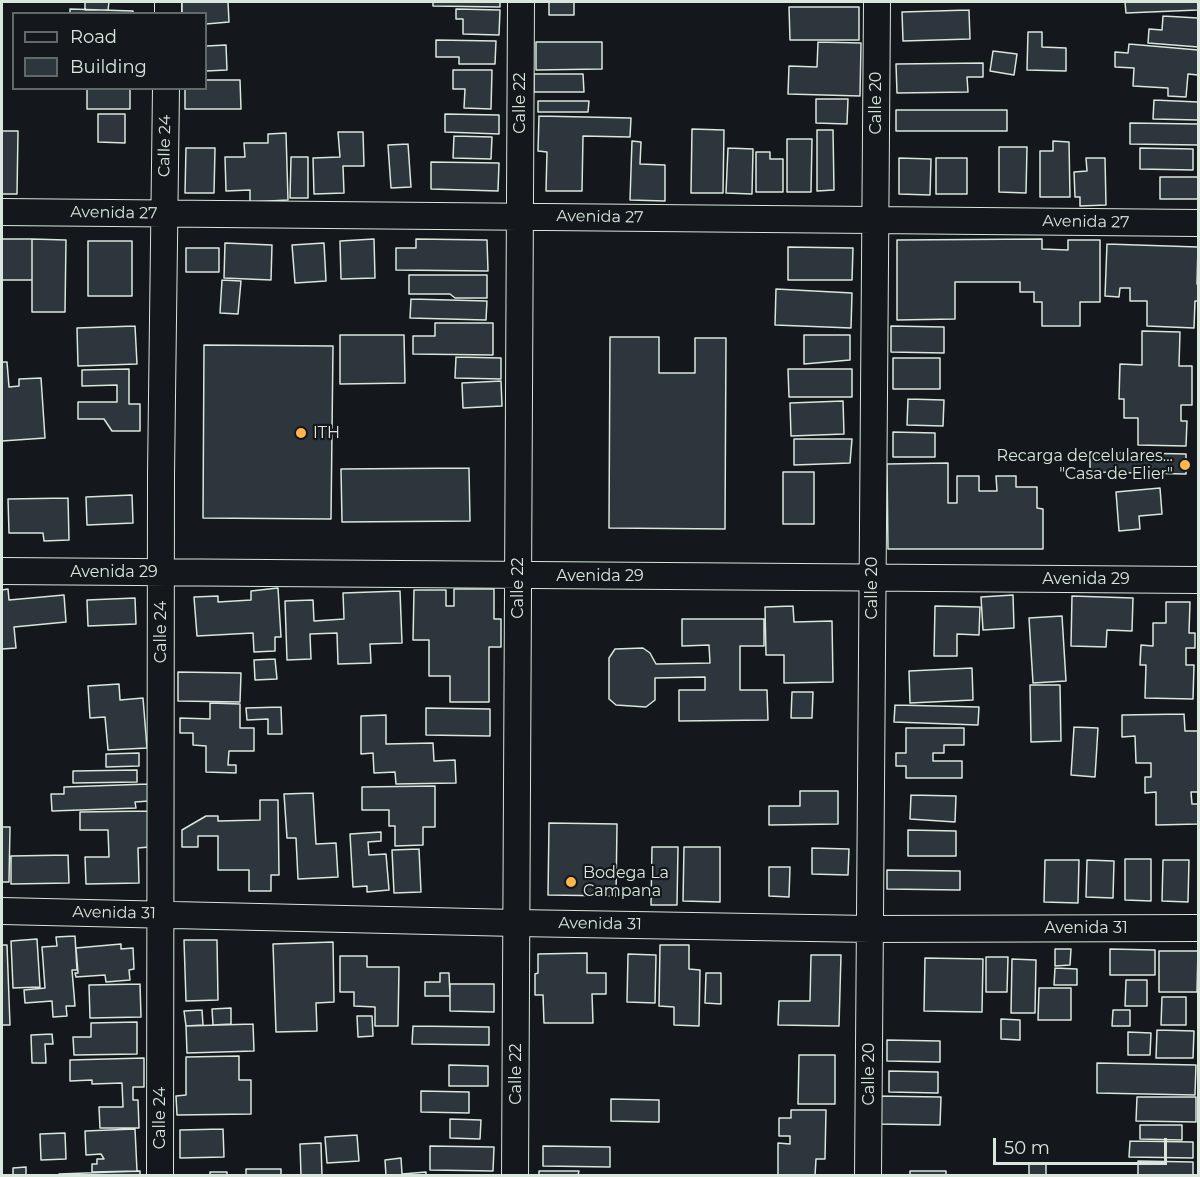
<!DOCTYPE html>
<style>
body{margin:0}
#map{position:relative;width:1200px;height:1177px;overflow:hidden;background:#14181c;font-family:Montserrat,sans-serif}
canvas{display:block}
.frame{position:absolute;inset:0;border:3px solid #d8e6dc;pointer-events:none}
.legend{position:absolute;left:12px;top:12px;width:195px;height:78px;box-sizing:border-box;background:#14181c;border:2px solid #626a69;margin:0;padding:8px 10px;list-style:none;font-size:18px;color:#d8e6dc}
.legend li{display:flex;align-items:center;gap:12px;height:30px}
.legend b{width:30px;border:2px solid #626a69}
.scale{position:absolute;left:993px;top:1138px;width:174px;height:27px;box-sizing:border-box;border:3px solid #d8e6dc;border-top:0;padding-left:8px;font-size:18px;line-height:21px;white-space:nowrap;color:#d8e6dc;-webkit-text-stroke:4px #14181c;paint-order:stroke}
</style>
<div id="map">
<canvas width="1200" height="1177"></canvas>
<div class="frame"></div>
<ul class="legend">
<li><b style="height:8px;background:#14181c"></b>Road</li>
<li><b style="height:16px;background:#2c363c"></b>Building</li>
</ul>
<div class="scale">50 m</div>
</div>
<script>
const g = document.querySelector('canvas').getContext('2d');
g.lineJoin = 'round';
function paint(path, color) { g.fillStyle = color; g.fill(path, 'evenodd'); }
const toPath = rows => new Path2D(rows.map(r => 'M' + r).join(''));
function strokePath(path, color, width, dash) { g.strokeStyle = color; g.lineWidth = width; g.lineCap = dash ? 'butt' : 'round'; g.setLineDash(dash || []); g.stroke(path); }
function write(font, color, halo, rows, align = 'center') {
  g.font = font + ' Montserrat,sans-serif'; g.lineWidth = 4.5; g.setLineDash([]); g.textBaseline = 'middle'; g.strokeStyle = halo; g.fillStyle = color; for (const [text, x, y, turn = 0] of rows) {
    g.save(); g.translate(x, y); g.rotate((+turn || 0) * Math.PI / 180); g.textAlign = isNaN(turn) ? turn : align; if (halo) g.strokeText(text, 0, 0); g.fillText(text, 0, 0); g.restore();
  }
}
const building = toPath([
 [85,2,109,2,108,10,85,10,85,2],
 [182,2,228,2,229,22,206,24,206,14,182,14,182,2],
 [433,2,500,2,500,7,433,6,433,2],
 [549,2,574,2,574,15,549,15,549,2],
 [1125,2,1198,2,1198,10,1126,13,1125,2],
 [789,7,859,7,859,40,790,40,789,7],
 [70,9,133,11,133,14,70,14,70,9],
 [456,9,500,10,499,35,463,34,463,19,456,19,456,9],
 [969,10,970,39,903,41,902,12,969,10],
 [1163,16,1198,18,1198,47,1148,43,1149,29,1162,30,1163,16],
 [1028,32,1042,32,1042,47,1066,48,1066,71,1027,70,1028,32],
 [436,40,496,41,495,64,459,64,459,57,436,57,436,40],
 [536,42,602,42,602,69,536,70,536,42],
 [818,42,861,43,860,96,788,94,789,66,817,67,818,42],
 [1129,44,1198,50,1198,75,1188,74,1186,97,1168,96,1168,88,1133,86,1134,68,1115,67,1115,52,1128,53,1129,44],
 [226,45,227,70,206,71,206,46,226,45],
 [993,51,1017,54,1014,75,990,71,993,51],
 [983,63,983,77,967,77,968,92,897,93,896,64,983,63],
 [453,70,492,70,491,109,464,108,465,89,453,89,453,70],
 [534,74,583,74,584,92,534,92,534,74],
 [206,80,240,80,241,109,185,109,185,88,206,88,206,80],
 [87,88,130,88,130,109,87,109,87,88],
 [816,99,848,99,847,124,816,123,816,99],
 [1154,100,1198,102,1198,120,1153,119,1154,100],
 [538,101,589,101,588,112,538,112,538,101],
 [896,110,1007,110,1007,131,896,131,896,110],
 [98,114,125,114,125,143,98,142,98,114],
 [445,114,499,115,499,134,445,132,445,114],
 [539,116,631,118,630,137,583,136,582,191,546,191,547,152,538,151,539,116],
 [1130,123,1198,124,1198,145,1130,144,1130,123],
 [692,129,724,130,723,193,691,193,692,129],
 [817,130,833,130,834,190,817,191,817,130],
 [2,131,18,131,17,194,2,194,2,131],
 [338,132,363,132,364,166,343,166,344,193,314,194,313,158,340,157,338,132],
 [286,133,288,200,250,202,250,190,226,191,225,157,245,157,244,143,268,143,268,134,286,133],
 [454,136,492,137,491,159,453,158,454,136],
 [787,139,812,139,811,192,787,192,787,139],
 [632,141,641,142,640,164,665,165,665,201,630,200,632,141],
 [1053,141,1069,142,1070,197,1040,197,1040,151,1053,151,1053,141],
 [408,144,411,187,391,188,388,145,408,144],
 [999,147,1027,147,1026,193,999,192,999,147],
 [186,148,215,148,214,193,185,193,186,148],
 [728,148,753,149,752,194,726,193,728,148],
 [1140,148,1193,149,1193,170,1140,169,1140,148],
 [756,152,770,152,770,159,783,159,783,192,756,192,756,152],
 [291,157,308,157,308,198,290,198,291,157],
 [899,158,931,159,930,195,899,194,899,158],
 [936,158,967,158,967,194,936,194,936,158],
 [1086,158,1105,158,1106,205,1080,206,1080,197,1075,197,1074,172,1087,171,1086,158],
 [431,162,499,163,498,191,431,189,431,162],
 [1160,177,1198,177,1198,199,1160,199,1160,177],
 [2,239,32,239,32,280,2,280,2,239],
 [32,239,66,240,65,312,32,312,32,239],
 [374,239,375,278,341,279,340,241,374,239],
 [416,239,487,240,488,271,396,270,396,248,416,248,416,239],
 [1042,239,1042,249,1068,250,1068,240,1100,240,1100,302,1080,302,1080,326,1042,326,1042,302,1034,302,1034,292,1020,292,1020,282,955,282,955,319,897,320,897,240,1042,239],
 [88,241,132,241,132,296,88,296,88,241],
 [225,243,272,245,271,280,224,278,225,243],
 [324,243,326,281,295,283,292,245,324,243],
 [1107,244,1198,247,1197,284,1198,284,1198,301,1195,301,1194,328,1147,326,1147,301,1130,301,1130,288,1120,288,1119,297,1105,296,1107,244],
 [788,247,853,248,852,280,788,280,788,247],
 [186,248,219,248,219,272,186,272,186,248],
 [409,275,487,275,487,298,455,298,450,294,409,294,409,275],
 [222,280,241,281,238,314,220,313,222,280],
 [776,289,852,293,851,328,775,325,776,289],
 [411,299,487,301,486,320,410,318,411,299],
 [435,323,493,323,493,355,413,354,413,336,435,336,435,323],
 [135,326,137,364,78,366,77,328,135,326],
 [891,326,944,327,944,353,891,352,891,326],
 [1142,331,1180,332,1179,366,1192,366,1192,405,1181,405,1181,421,1187,421,1186,446,1138,445,1138,418,1124,418,1124,399,1119,399,1120,364,1142,365,1142,331],
 [340,335,404,335,405,383,340,384,340,335],
 [804,335,850,335,850,360,804,364,804,335],
 [610,337,659,337,659,373,695,373,695,338,726,338,725,529,609,528,610,337],
 [204,345,333,346,331,519,203,518,204,345],
 [456,357,501,358,501,379,455,378,456,357],
 [893,358,940,358,940,389,893,389,893,358],
 [2,362,7,362,9,387,19,386,19,379,41,378,45,438,2,441,2,362],
 [129,369,129,404,140,404,140,431,112,431,104,419,78,419,78,402,117,402,117,385,82,386,82,370,129,369],
 [788,369,852,369,852,397,789,397,788,369],
 [501,381,502,406,463,408,462,383,501,381],
 [908,399,944,400,943,426,907,425,908,399],
 [843,401,844,434,791,436,790,403,843,401],
 [893,432,935,433,935,457,893,457,893,432],
 [794,439,852,439,850,463,794,465,794,439],
 [1090,452,1186,454,1186,474,1090,472,1090,452],
 [948,463,948,503,957,503,957,476,979,476,979,491,997,491,996,476,1016,476,1016,487,1037,487,1037,508,1043,509,1043,549,888,549,887,464,948,463],
 [469,468,470,521,342,522,341,469,469,468],
 [783,472,814,472,814,524,783,524,783,472],
 [1160,488,1162,514,1139,516,1140,529,1119,531,1116,492,1160,488],
 [132,495,133,523,87,525,86,497,132,495],
 [68,498,69,540,44,541,43,533,9,533,8,499,68,498],
 [278,588,281,637,275,637,275,651,254,652,253,633,197,636,194,597,218,596,218,602,251,600,251,591,278,588],
 [8,589,9,600,64,595,66,622,14,627,16,648,2,649,2,590,8,589],
 [454,589,494,589,494,619,501,619,501,647,489,647,489,702,450,702,450,676,429,676,429,640,413,640,414,590,446,590,446,606,454,606,454,589],
 [400,591,402,643,370,644,371,663,338,664,337,633,310,634,311,659,287,660,285,601,313,600,314,621,344,619,343,593,400,591],
 [1013,595,1014,628,983,630,981,597,1013,595],
 [1072,596,1133,598,1132,631,1107,630,1106,647,1071,646,1072,596],
 [135,598,136,624,88,626,87,600,135,598],
 [1166,602,1190,602,1189,633,1195,633,1195,648,1186,648,1186,665,1194,665,1193,699,1145,698,1146,665,1140,665,1141,645,1153,646,1153,623,1166,623,1166,602],
 [793,606,794,622,832,621,833,682,784,683,784,655,766,655,765,607,793,606],
 [935,606,980,607,979,635,957,634,957,656,934,656,935,606],
 [1062,616,1066,681,1033,683,1029,618,1062,616],
 [682,619,764,619,764,646,740,646,740,690,767,690,768,720,679,721,679,690,705,690,705,677,655,678,655,700,646,707,616,705,609,699,609,658,615,649,643,648,650,653,656,664,710,663,709,645,682,646,682,619],
 [275,659,277,679,255,680,254,660,275,659],
 [972,668,973,700,910,703,909,671,972,668],
 [178,672,241,673,240,702,178,701,178,672],
 [119,684,120,700,143,698,147,748,108,750,105,717,90,718,88,686,119,684],
 [1030,685,1060,685,1061,741,1031,742,1030,685],
 [792,692,813,692,812,718,791,718,792,692],
 [210,703,240,704,240,728,254,728,254,751,229,751,228,765,236,765,236,773,206,772,206,746,193,745,193,733,180,733,180,718,210,719,210,703],
 [895,705,979,707,978,725,894,722,895,705],
 [281,707,282,734,268,734,268,719,247,720,246,708,281,707],
 [426,708,490,709,490,736,426,735,426,708],
 [1184,714,1185,731,1198,731,1198,792,1191,792,1192,804,1198,804,1198,824,1156,825,1156,792,1145,793,1145,777,1151,777,1151,763,1136,763,1135,736,1122,737,1122,715,1184,714],
 [386,715,386,744,433,743,434,761,455,760,456,783,396,784,395,772,374,773,373,753,361,754,361,716,386,715],
 [1074,727,1098,728,1095,777,1071,775,1074,727],
 [906,728,964,728,964,745,944,745,944,753,933,753,933,761,962,761,962,778,906,778,906,766,896,766,896,753,906,753,906,728],
 [139,753,139,766,106,767,106,754,139,753],
 [137,770,137,782,73,783,73,771,137,770],
 [148,784,149,801,135,802,136,808,52,811,51,794,64,794,64,787,148,784],
 [435,786,435,827,423,827,423,845,395,846,395,826,389,826,389,810,362,810,362,787,435,786],
 [800,791,838,791,838,824,769,825,769,806,800,806,800,791],
 [313,793,316,844,336,843,338,877,298,879,296,838,287,838,284,794,313,793],
 [911,795,956,796,955,822,910,819,911,795],
 [260,800,278,800,279,875,271,875,271,891,249,891,249,870,218,870,218,836,198,836,198,847,182,847,182,830,206,816,218,816,218,821,260,820,260,800],
 [148,811,149,847,138,848,139,883,86,884,85,857,109,857,108,830,80,830,80,812,148,811],
 [549,823,617,824,616,896,548,895,549,823],
 [2,827,10,827,9,882,2,882,2,827],
 [908,830,956,831,956,856,908,856,908,830],
 [381,832,381,841,368,842,369,855,386,854,389,890,367,892,367,886,353,887,350,834,381,832],
 [652,847,678,847,677,905,651,905,652,847],
 [684,847,720,847,720,902,683,901,684,847],
 [812,848,849,849,848,875,812,874,812,848],
 [419,849,421,892,394,893,392,850,419,849],
 [68,855,69,883,11,884,11,856,68,855],
 [1125,859,1151,859,1151,901,1125,900,1125,859],
 [1045,860,1079,860,1078,903,1044,902,1045,860],
 [1087,860,1114,861,1113,898,1086,897,1087,860],
 [1163,860,1189,860,1188,902,1162,901,1163,860],
 [769,867,790,867,789,897,769,896,769,867],
 [887,870,960,871,960,890,887,889,887,870],
 [75,936,77,970,72,970,75,1006,66,1006,67,1016,53,1017,52,1001,25,1003,24,990,45,988,42,947,57,946,56,937,75,936],
 [37,939,40,987,13,988,11,941,37,939],
 [184,940,217,940,218,1000,186,1001,184,940],
 [333,942,334,1002,316,1003,317,1031,276,1032,273,944,333,942],
 [121,944,121,949,133,948,134,969,129,970,130,980,106,982,105,975,76,977,75,973,78,973,76,948,121,944],
 [2,945,7,945,10,1025,2,1025,2,945],
 [660,945,689,945,689,969,700,970,699,1026,674,1025,674,1007,659,1006,660,945],
 [1055,949,1071,949,1070,965,1055,966,1055,949],
 [1110,949,1155,950,1155,975,1110,975,1110,949],
 [1159,951,1198,951,1197,992,1159,992,1159,951],
 [587,953,587,973,606,973,606,994,592,994,593,1023,544,1023,543,995,535,995,535,974,538,973,538,954,587,953],
 [628,954,656,955,655,1003,627,1002,628,954],
 [811,955,841,955,839,1026,778,1025,779,1001,810,1001,811,955],
 [340,956,367,956,367,967,399,967,398,1026,375,1026,375,1007,354,1006,354,992,340,992,340,956],
 [986,957,1008,957,1007,992,986,992,986,957],
 [925,958,983,959,982,1012,924,1011,925,958],
 [1012,959,1036,960,1035,1013,1011,1013,1012,959],
 [1055,968,1077,969,1077,985,1054,985,1055,968],
 [440,973,449,973,450,996,425,996,425,982,440,982,440,973],
 [706,973,721,973,721,1004,705,1003,706,973],
 [1126,980,1147,980,1147,1006,1125,1006,1126,980],
 [140,984,141,1017,90,1018,89,985,140,984],
 [450,984,494,984,494,1012,450,1011,450,984],
 [1039,988,1071,988,1071,1020,1038,1020,1039,988],
 [1162,997,1186,997,1186,1025,1161,1025,1162,997],
 [231,1008,231,1024,213,1025,212,1009,231,1008],
 [202,1010,203,1025,186,1026,184,1011,202,1010],
 [1113,1010,1130,1010,1130,1026,1112,1026,1113,1010],
 [357,1016,372,1016,373,1036,358,1037,357,1016],
 [1001,1019,1020,1020,1020,1040,1001,1039,1001,1019],
 [137,1022,137,1054,74,1055,73,1037,91,1037,91,1023,137,1022],
 [253,1024,254,1051,187,1053,186,1026,253,1024],
 [413,1026,489,1027,489,1045,412,1044,413,1026],
 [1157,1030,1194,1031,1193,1058,1156,1058,1157,1030],
 [1128,1032,1151,1033,1150,1055,1128,1055,1128,1032],
 [52,1034,53,1044,45,1044,46,1063,32,1063,31,1035,52,1034],
 [887,1040,940,1041,940,1062,887,1061,887,1040],
 [799,1055,835,1055,835,1104,798,1104,799,1055],
 [239,1056,239,1080,251,1080,251,1114,177,1115,176,1096,186,1095,186,1057,239,1056],
 [144,1058,144,1087,133,1087,133,1100,138,1100,139,1128,100,1128,99,1107,123,1107,122,1083,92,1084,92,1080,70,1081,70,1060,144,1058],
 [1097,1063,1196,1065,1195,1095,1097,1093,1097,1063],
 [449,1065,488,1066,488,1086,449,1086,449,1065],
 [889,1071,938,1072,938,1093,889,1092,889,1071],
 [421,1091,469,1092,469,1113,421,1112,421,1091],
 [876,1096,941,1097,940,1125,876,1124,876,1096],
 [1137,1097,1196,1097,1196,1122,1136,1121,1137,1097],
 [611,1099,659,1100,659,1122,611,1121,611,1099],
 [791,1110,826,1110,825,1159,816,1159,815,1176,778,1176,778,1143,790,1144,790,1136,779,1136,779,1118,791,1118,791,1110],
 [450,1119,481,1120,480,1139,450,1138,450,1119],
 [1140,1125,1182,1125,1182,1140,1140,1139,1140,1125],
 [135,1129,137,1171,92,1172,92,1164,97,1164,97,1159,104,1159,101,1154,86,1155,85,1131,135,1129],
 [223,1129,224,1157,180,1158,180,1130,223,1129],
 [65,1133,66,1159,41,1160,40,1134,65,1133],
 [357,1135,359,1161,327,1163,325,1137,357,1135],
 [1130,1141,1193,1142,1193,1158,1129,1157,1130,1141],
 [321,1143,322,1176,301,1176,300,1144,321,1143],
 [430,1146,494,1147,493,1171,430,1170,430,1146],
 [543,1146,610,1147,610,1167,543,1166,543,1146],
 [401,1158,402,1174,426,1172,426,1176,386,1176,385,1160,401,1158],
 [1138,1161,1193,1162,1193,1176,1138,1176,1138,1161],
 [1029,1163,1046,1164,1046,1176,1029,1176,1029,1163],
 [26,1167,26,1176,13,1176,13,1168,26,1167],
 [246,1169,281,1169,281,1176,246,1176,246,1169],
 [140,1171,140,1176,59,1176,59,1174,140,1171],
 [539,1171,579,1171,578,1175,590,1176,539,1176,539,1171],
 [910,1171,946,1171,946,1176,910,1176,910,1171],
 [210,1172,227,1172,227,1176,210,1176,210,1172]
]);
paint(building, '#2c363c');
strokePath(building, '#d8e6dc', 1.5);
const minor = toPath([
 [168,14,168,2],
 [2,212,1198,223],
 [2,571,1198,580],
 [2,911,516,923,870,929,1198,928],
 [160,1176,161,474,166,88],
 [515,1176,521,2],
 [868,1176,877,2]
]);
strokePath(minor, '#d8e6dc', 28);
strokePath(minor, '#14181c', 26);
for (const [x, y, r, color] of [
 [301,433,6,"#ffb74d"],
 [1185,465,6,"#ffb74d"],
 [571,882,6,"#ffb74d"]
]) { const dot = new Path2D(); dot.arc(x, y, r, 0, 2 * Math.PI); g.fillStyle = color; g.fill(dot); strokePath(dot, '#14181c', 2); }
write('16px', '#d8e6dc', '#14181c', [
 ["Calle 22",520,103,-90],
 ["Calle 20",876,103,-90],
 ["Calle 24",165,146,-89],
 ["Avenida 27",114,213,1],
 ["Avenida 27",600,217,1],
 ["Avenida 27",1086,222,1],
 ["Avenida 29",114,572],
 ["Avenida 29",600,576],
 ["Avenida 29",1086,579],
 ["Calle 22",518,588,-90],
 ["Calle 20",872,588,-90],
 ["Calle 24",161,632,-90],
 ["Avenida 31",114,913,1],
 ["Avenida 31",600,924,1],
 ["Avenida 31",1086,928],
 ["Calle 22",516,1074,-90],
 ["Calle 20",869,1074,-90],
 ["Calle 24",160,1118,-90]
]);
write('16px', '#d8e6dc', '#14181c', [
 ["ITH",313,433],
 ["Recarga de celulares...",1173,456,"right"],
 ["\"Casa de Elier\"",1173,474,"right"],
 ["Bodega La",583,873],
 ["Campana",583,891]
], 'left');
</script>
